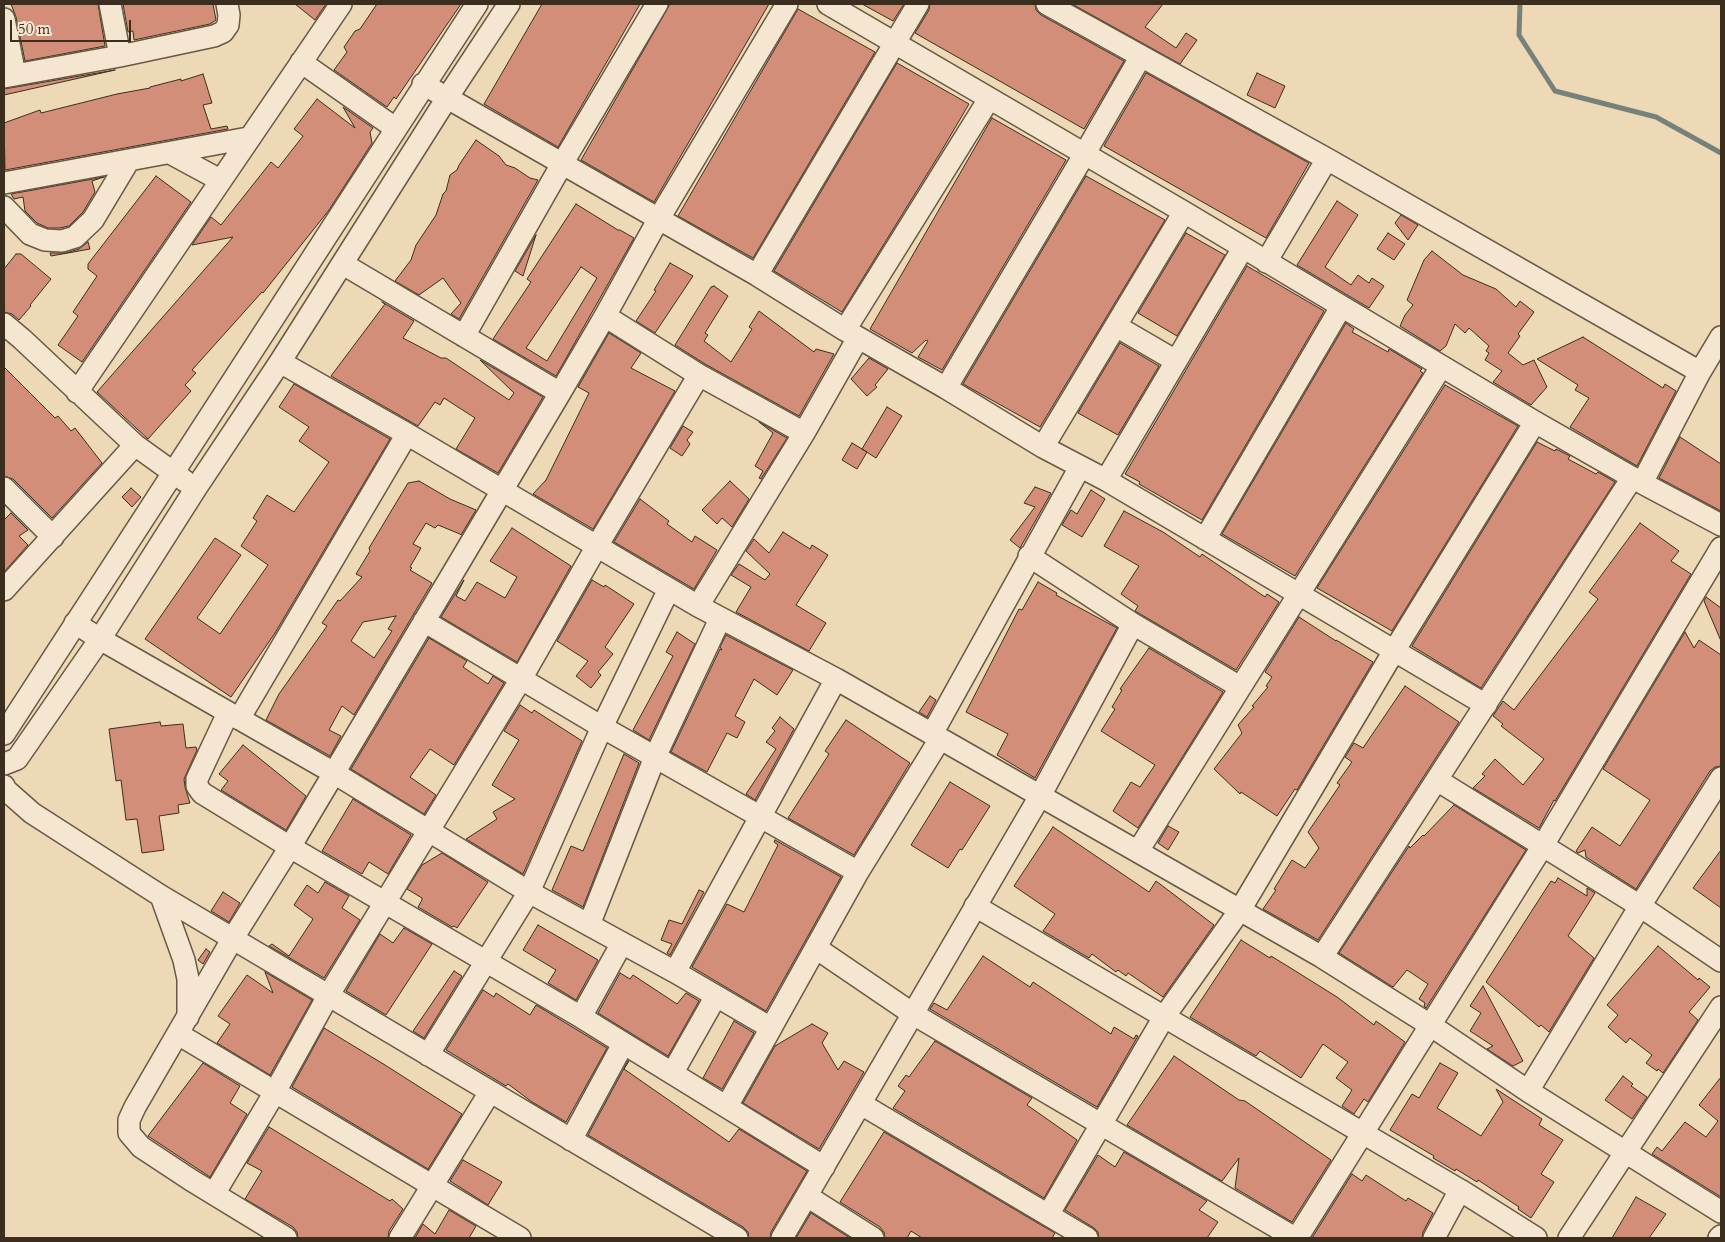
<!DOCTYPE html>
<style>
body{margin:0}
#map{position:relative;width:1725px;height:1242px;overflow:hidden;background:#eed9b7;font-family:Cardo,serif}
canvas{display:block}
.frame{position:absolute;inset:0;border:5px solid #3b2e1e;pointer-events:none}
.scale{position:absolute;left:10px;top:20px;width:121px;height:22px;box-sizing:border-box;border:2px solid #3b2e1e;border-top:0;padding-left:6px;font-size:15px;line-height:18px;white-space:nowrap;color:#3b2e1e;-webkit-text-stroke:4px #f4e6d0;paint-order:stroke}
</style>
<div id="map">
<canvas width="1725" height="1242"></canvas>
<div class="frame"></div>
<div class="scale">50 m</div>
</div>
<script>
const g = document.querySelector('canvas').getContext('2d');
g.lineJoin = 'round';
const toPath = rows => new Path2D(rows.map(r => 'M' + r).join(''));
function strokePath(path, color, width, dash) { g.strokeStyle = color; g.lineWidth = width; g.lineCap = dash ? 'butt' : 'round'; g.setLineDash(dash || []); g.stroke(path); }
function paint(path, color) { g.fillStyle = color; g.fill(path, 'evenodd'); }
strokePath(toPath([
 [1520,4,1519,35,1555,91,1656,117,1721,153]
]), '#758179', 5);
const building = toPath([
 [11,4,98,4,105,46,25,61,16,17,11,4],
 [123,4,213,4,216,20,210,24,134,40,133,31,128,32,123,4],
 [295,4,326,4,315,20,295,4],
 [377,4,461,4,396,99,394,97,387,107,334,70,347,52,344,47,355,31,360,29,377,4],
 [542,4,640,4,558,147,484,104,542,4],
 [670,4,769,4,654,202,581,160,670,4],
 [862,4,904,4,893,21,862,4],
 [930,4,1035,4,1036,10,1041,15,1124,61,1084,129,915,33,929,10,930,4],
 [1072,4,1163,4,1145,27,1176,48,1186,33,1197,40,1180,64,1072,4],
 [798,9,875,52,753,258,678,216,798,9],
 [897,63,969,104,942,150,842,312,774,271,897,63],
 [115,70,4,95,4,89,115,70],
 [1146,73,1309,163,1266,238,1104,146,1146,73],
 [1257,73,1285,86,1275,108,1247,95,1257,73],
 [203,74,212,103,203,105,211,129,227,126,228,129,5,170,4,123,40,110,41,113,117,94,150,88,150,87,181,79,181,81,203,74],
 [317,99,355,128,343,107,373,128,370,132,372,143,329,210,263,293,262,292,192,370,196,373,185,385,191,391,148,439,97,392,233,237,192,245,211,217,221,225,271,162,278,168,303,136,294,129,317,99],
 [992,118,1066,160,942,370,918,357,928,341,926,340,912,353,870,329,992,118],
 [476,140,499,156,506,165,515,168,530,178,538,180,459,319,451,314,461,303,443,278,419,295,395,281,411,260,416,245,436,215,443,194,446,191,450,175,457,170,459,165,476,140],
 [156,176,191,202,82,362,58,345,78,316,73,312,97,276,88,269,88,264,156,176],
 [1086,176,1165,220,1040,427,963,384,1086,176],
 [104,177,92,181,95,192,83,212,69,226,60,228,48,228,37,223,25,211,23,197,14,199,11,194,104,177],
 [1337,201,1358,215,1325,267,1351,285,1358,275,1369,283,1372,278,1384,286,1369,308,1297,265,1337,201],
 [576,204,618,230,620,230,634,238,556,376,493,339,531,282,527,279,576,204],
 [581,267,597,278,547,361,526,348,581,267],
 [1401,215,1418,225,1408,240,1395,223,1401,215],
 [1186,233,1225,255,1177,336,1138,313,1186,233],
 [1388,233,1405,244,1394,260,1377,249,1388,233],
 [536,235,523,276,515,271,536,235],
 [88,242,90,249,51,256,50,253,66,253,79,249,88,242],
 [1432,251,1463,275,1496,289,1516,307,1520,301,1534,312,1518,334,1520,336,1508,353,1523,365,1534,360,1547,387,1531,405,1493,382,1502,371,1485,360,1489,353,1486,351,1489,346,1469,328,1465,333,1455,324,1446,346,1440,351,1400,326,1405,315,1413,305,1407,300,1424,260,1432,251],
 [16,254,21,254,51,279,30,305,31,306,19,320,12,314,4,312,4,269,16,254],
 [670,263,693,276,655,333,636,321,656,291,654,290,670,263],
 [1247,266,1324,311,1202,520,1139,484,1140,482,1125,474,1247,266],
 [714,286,728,296,705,333,708,335,704,341,731,362,752,329,749,327,759,311,814,352,816,349,834,354,799,416,705,364,675,345,711,287,714,286],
 [382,302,414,321,403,338,441,358,446,358,509,400,514,393,480,360,543,397,498,473,456,449,475,418,444,398,440,405,435,402,418,426,331,376,385,304,382,302],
 [1346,323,1354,329,1352,332,1388,352,1389,349,1422,369,1420,371,1423,373,1295,576,1222,534,1346,323],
 [609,333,641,353,631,368,675,391,593,529,533,494,546,480,589,393,578,387,609,333],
 [1583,337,1663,388,1665,384,1676,391,1637,466,1570,427,1589,398,1575,390,1578,385,1537,359,1583,337],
 [1120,343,1159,366,1118,435,1078,413,1120,343],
 [869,358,888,369,875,385,877,387,867,396,851,379,869,358],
 [4,367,55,418,58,416,71,431,75,428,102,463,52,518,13,479,4,476,4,367],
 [294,384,390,439,275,633,231,697,145,639,215,538,241,555,197,618,220,634,268,565,241,546,257,521,253,518,267,495,294,512,329,462,299,441,309,427,279,407,294,384],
 [1445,385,1518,426,1392,631,1317,588,1445,385],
 [887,407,902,416,876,458,862,449,887,407],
 [759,422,787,438,761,479,759,478,763,471,755,466,773,433,759,422],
 [683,426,693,432,687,440,690,444,682,456,670,448,683,426],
 [1680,437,1721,464,1721,511,1659,478,1680,437],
 [1537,442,1555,451,1556,449,1570,456,1568,459,1596,474,1598,472,1615,482,1481,688,1412,646,1537,442],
 [852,443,867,452,857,469,842,460,852,443],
 [419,481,450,499,476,510,461,535,460,534,438,525,435,528,426,523,413,544,421,548,410,567,412,568,410,570,432,583,354,715,342,706,329,730,341,736,330,756,266,720,279,694,327,626,322,623,338,600,340,601,362,577,356,574,370,551,369,548,408,483,419,481],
 [396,616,388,629,392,631,374,658,351,641,363,622,396,616],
 [730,481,749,499,732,527,722,518,717,524,702,510,730,481],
 [1035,487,1051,493,1020,548,1010,540,1035,507,1024,503,1035,487],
 [131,488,141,497,132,507,122,497,131,488],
 [1091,490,1105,499,1082,537,1062,525,1071,510,1077,514,1091,490],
 [640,499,669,521,667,524,692,542,695,536,717,550,694,589,614,542,640,499],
 [1124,511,1163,532,1200,557,1202,554,1265,597,1267,594,1279,602,1236,670,1135,611,1138,606,1121,594,1139,566,1104,546,1124,511],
 [11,513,28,530,19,536,28,545,4,572,4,520,11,513],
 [1640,523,1679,551,1671,561,1691,574,1555,801,1554,800,1539,828,1473,788,1485,776,1482,774,1495,759,1523,785,1544,759,1501,726,1503,724,1493,716,1503,701,1514,710,1598,599,1589,592,1640,523],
 [512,528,571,566,517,662,441,617,464,580,456,596,465,601,477,582,505,598,517,577,490,561,512,528],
 [783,532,810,549,812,545,828,555,796,605,826,623,809,651,736,612,751,587,731,575,739,564,765,580,770,574,746,551,754,539,769,553,783,532],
 [592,580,604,587,605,585,634,604,605,647,613,654,598,672,601,675,591,688,576,676,588,661,557,641,592,580],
 [1038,582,1057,593,1056,595,1117,628,1035,778,997,755,1008,734,966,712,1019,609,1022,610,1038,582],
 [1706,597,1721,608,1721,641,1704,601,1706,597],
 [1299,617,1336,641,1336,640,1373,662,1297,790,1295,789,1277,816,1241,792,1240,794,1214,769,1242,733,1238,725,1254,707,1252,706,1268,687,1266,686,1272,677,1265,672,1299,617],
 [677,632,695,644,649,740,633,730,673,656,666,652,677,632],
 [1685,632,1694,648,1699,640,1721,655,1721,766,1715,767,1710,771,1636,889,1586,857,1585,850,1578,853,1576,851,1592,827,1620,846,1650,800,1603,769,1685,632],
 [726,635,793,670,777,695,754,679,735,716,745,722,737,738,727,733,707,772,671,752,720,649,722,650,720,647,726,635],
 [429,638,467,661,463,667,488,684,493,676,504,683,454,765,430,749,410,777,436,795,424,814,351,769,429,638],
 [1149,648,1223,692,1138,828,1113,811,1131,782,1140,787,1155,765,1101,731,1115,709,1112,707,1122,690,1120,689,1149,648],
 [1405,686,1459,722,1318,940,1263,909,1276,890,1274,889,1292,860,1305,868,1319,848,1308,832,1340,785,1337,783,1352,762,1345,757,1354,743,1363,748,1405,686],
 [930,696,936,700,927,717,919,712,930,696],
 [520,705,532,713,534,710,582,741,523,874,466,839,497,819,493,812,515,799,492,785,519,740,504,731,520,705],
 [780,717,794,729,755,800,746,794,776,749,766,742,775,731,772,728,780,717],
 [846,720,910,763,854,855,788,818,829,754,825,751,846,720],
 [160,722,161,726,183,724,186,748,196,747,197,750,184,779,185,787,190,803,178,805,179,813,159,816,164,850,142,853,137,819,126,820,121,780,116,781,109,729,160,722],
 [243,745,306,796,286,830,221,790,228,781,219,774,243,745],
 [624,754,639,763,583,907,552,890,571,846,583,851,624,754],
 [950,782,990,806,962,850,960,849,948,868,911,845,950,782],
 [353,799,411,835,388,874,369,862,362,874,322,851,353,799],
 [1454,805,1526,850,1426,1008,1424,1006,1425,1003,1419,999,1428,984,1407,970,1393,987,1339,953,1409,846,1410,848,1423,835,1424,836,1454,805],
 [1168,826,1179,832,1168,850,1158,843,1168,826],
 [1053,827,1149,892,1156,881,1214,925,1163,997,1128,973,1126,976,1118,970,1116,972,1092,954,1089,958,1043,931,1055,914,1014,886,1053,827],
 [775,840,841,877,766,1011,692,967,727,904,744,912,778,845,774,842,775,840],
 [1721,850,1721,908,1693,888,1721,850],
 [442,853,488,882,457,928,454,926,452,927,418,907,422,900,422,898,407,889,422,865,442,853],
 [1558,878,1587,896,1587,888,1595,893,1568,936,1594,958,1549,1032,1541,1025,1539,1027,1486,982,1551,881,1555,883,1558,878],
 [325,882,349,896,342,908,360,920,324,978,269,946,272,944,289,956,313,919,294,905,307,885,318,893,325,882],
 [699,890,704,892,670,955,667,953,672,944,661,940,669,920,682,924,699,890],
 [223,892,240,903,229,922,211,911,223,892],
 [538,925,598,960,576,1000,548,983,556,970,523,950,538,925],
 [404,928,432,944,386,1015,346,991,380,934,393,943,404,928],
 [1241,940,1270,958,1271,956,1289,967,1337,997,1374,1025,1376,1021,1405,1042,1368,1102,1364,1099,1354,1114,1342,1106,1352,1090,1336,1078,1348,1062,1323,1044,1301,1078,1260,1051,1256,1056,1190,1017,1241,940],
 [1658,946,1698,980,1699,978,1710,987,1689,1012,1698,1020,1663,1073,1658,1069,1657,1071,1646,1063,1652,1055,1630,1038,1626,1043,1608,1027,1618,1015,1607,1005,1658,946],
 [206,949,210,952,203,964,198,960,206,949],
 [983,956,1030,987,1033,982,1111,1034,1114,1027,1134,1039,1136,1035,1138,1036,1097,1107,930,1009,934,1003,947,1010,983,956],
 [454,971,462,976,424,1038,413,1031,454,971],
 [265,972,312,1000,270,1075,217,1043,230,1024,218,1016,247,975,273,993,265,972],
 [620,973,630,979,633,975,677,1004,686,993,699,1001,668,1056,598,1013,620,973],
 [1483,986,1523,1061,1513,1066,1487,1049,1493,1046,1470,1031,1481,1013,1470,1006,1483,986],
 [483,990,494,997,496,993,530,1015,536,1005,607,1048,566,1122,532,1102,508,1084,506,1086,446,1050,483,990],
 [734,1021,754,1033,722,1089,703,1078,734,1021],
 [812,1024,828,1033,822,1043,838,1070,844,1061,864,1072,819,1149,743,1103,775,1046,812,1024],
 [324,1028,385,1065,462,1114,428,1169,292,1087,324,1028],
 [935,1041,1032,1098,1027,1105,1077,1140,1044,1198,893,1108,905,1091,898,1086,906,1075,909,1077,935,1041],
 [1174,1056,1239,1100,1245,1101,1331,1160,1292,1222,1235,1188,1239,1158,1222,1181,1127,1125,1174,1056],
 [628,1061,629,1061,624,1069,729,1142,739,1129,807,1171,771,1232,770,1238,749,1238,748,1232,743,1227,588,1135,628,1061],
 [203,1063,240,1086,230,1103,247,1114,210,1177,148,1136,203,1063],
 [1440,1063,1458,1073,1437,1108,1481,1136,1503,1102,1496,1089,1542,1119,1539,1125,1563,1140,1541,1174,1554,1182,1531,1218,1518,1209,1519,1207,1478,1180,1477,1182,1456,1169,1455,1171,1433,1158,1434,1156,1390,1130,1412,1094,1419,1098,1440,1063],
 [1623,1076,1633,1084,1631,1086,1647,1097,1632,1119,1605,1100,1623,1076],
 [1721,1077,1721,1197,1652,1154,1657,1147,1662,1151,1685,1122,1706,1137,1718,1121,1699,1105,1721,1077],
 [269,1127,390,1201,392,1199,403,1209,389,1231,388,1238,298,1238,297,1232,293,1227,245,1199,262,1171,247,1163,269,1127],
 [884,1132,1041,1225,1055,1233,1052,1238,922,1238,911,1231,907,1238,885,1238,884,1232,880,1227,840,1202,884,1132],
 [1124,1152,1207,1201,1199,1210,1218,1222,1207,1238,1099,1238,1098,1232,1094,1228,1065,1210,1098,1155,1115,1167,1124,1152],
 [463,1160,502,1182,488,1205,450,1181,463,1160],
 [1352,1174,1362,1181,1366,1175,1406,1201,1408,1198,1433,1213,1423,1232,1422,1238,1312,1238,1352,1174],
 [1636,1197,1666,1214,1649,1238,1612,1238,1636,1197],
 [449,1210,476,1226,469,1238,415,1238,423,1224,435,1234,449,1210],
 [811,1213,850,1238,796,1238,811,1213]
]);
paint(building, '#d28e78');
strokePath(building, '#3b2e1e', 1);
const minor = toPath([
 [110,4,120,56],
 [828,4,1184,212,1535,422,1642,483,1721,525],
 [1047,4,1327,159,1700,372],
 [4,19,15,75],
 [301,62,395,128],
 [4,77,120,56,214,36,223,32,228,25,229,15,227,4],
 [423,84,757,275,845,330,946,388,1043,447,1106,480,1486,705],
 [170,153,220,180],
 [4,183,248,138],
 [4,207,30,234,45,240,62,241,75,237,93,220,129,160],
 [1266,262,1327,159],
 [343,264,560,393],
 [757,275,918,4],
 [605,316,699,375,804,433],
 [4,324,22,339,135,445,185,481],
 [1116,326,1176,361],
 [845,330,989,99],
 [464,336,562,164,657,4],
 [280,362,407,434,698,606,836,679,1322,957,1430,1025,1528,1091,1721,1212],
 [946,388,1084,155,1141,56],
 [77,392,341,4],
 [1043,447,1184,212],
 [1106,480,1243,248],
 [1642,483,1700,372,1721,337],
 [4,488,53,537],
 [1205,539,1341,307],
 [1029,556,1133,624,1240,687],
 [4,590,135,445],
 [698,606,804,433,858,338],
 [424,621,602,727,858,872],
 [75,623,100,639,334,773,529,892,675,972,771,1028,858,872,940,739],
 [228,713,197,779,197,786,202,793,290,847,581,1017,824,1167],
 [239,719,407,434],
 [4,734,477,4],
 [932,734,1080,467],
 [4,764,17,759,100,639,196,488,280,362,447,98,509,4],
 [1437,780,1640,906,1721,961],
 [4,786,6,790,32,813,161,896,737,1238],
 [1138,851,1441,367],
 [161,896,184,960,188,979,188,1017],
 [975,906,1460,1190,1536,1238],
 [589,925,655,757,720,619],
 [816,948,913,1014,1295,1238],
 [1322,957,1632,478],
 [675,972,836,679],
 [581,1017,622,943],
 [178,1034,520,1238],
 [428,1055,529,892,602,727,669,589],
 [673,1072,716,996],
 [1528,1091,1640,906,1721,778],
 [861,1104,1087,1238],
 [727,1106,771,1028],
 [571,1140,623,1044],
 [214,1194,275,1092,328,996,521,679,597,546,699,375],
 [807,1196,873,1238],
 [1048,1215,1164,1017,1240,910,1394,651,1535,422],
 [286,1238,191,1180,141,1147,129,1133,129,1120,135,1107,233,938,290,847,560,393,605,316,658,220,787,4],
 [400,1238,490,1092],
 [782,1238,1040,796,1133,624],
 [1297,1238,1542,847,1721,548],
 [1434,1238,1460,1190],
 [1569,1238,1721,1007],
 [1719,1238,1721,1236]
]);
strokePath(minor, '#685944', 24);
strokePath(minor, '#f4e6d0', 21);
</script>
